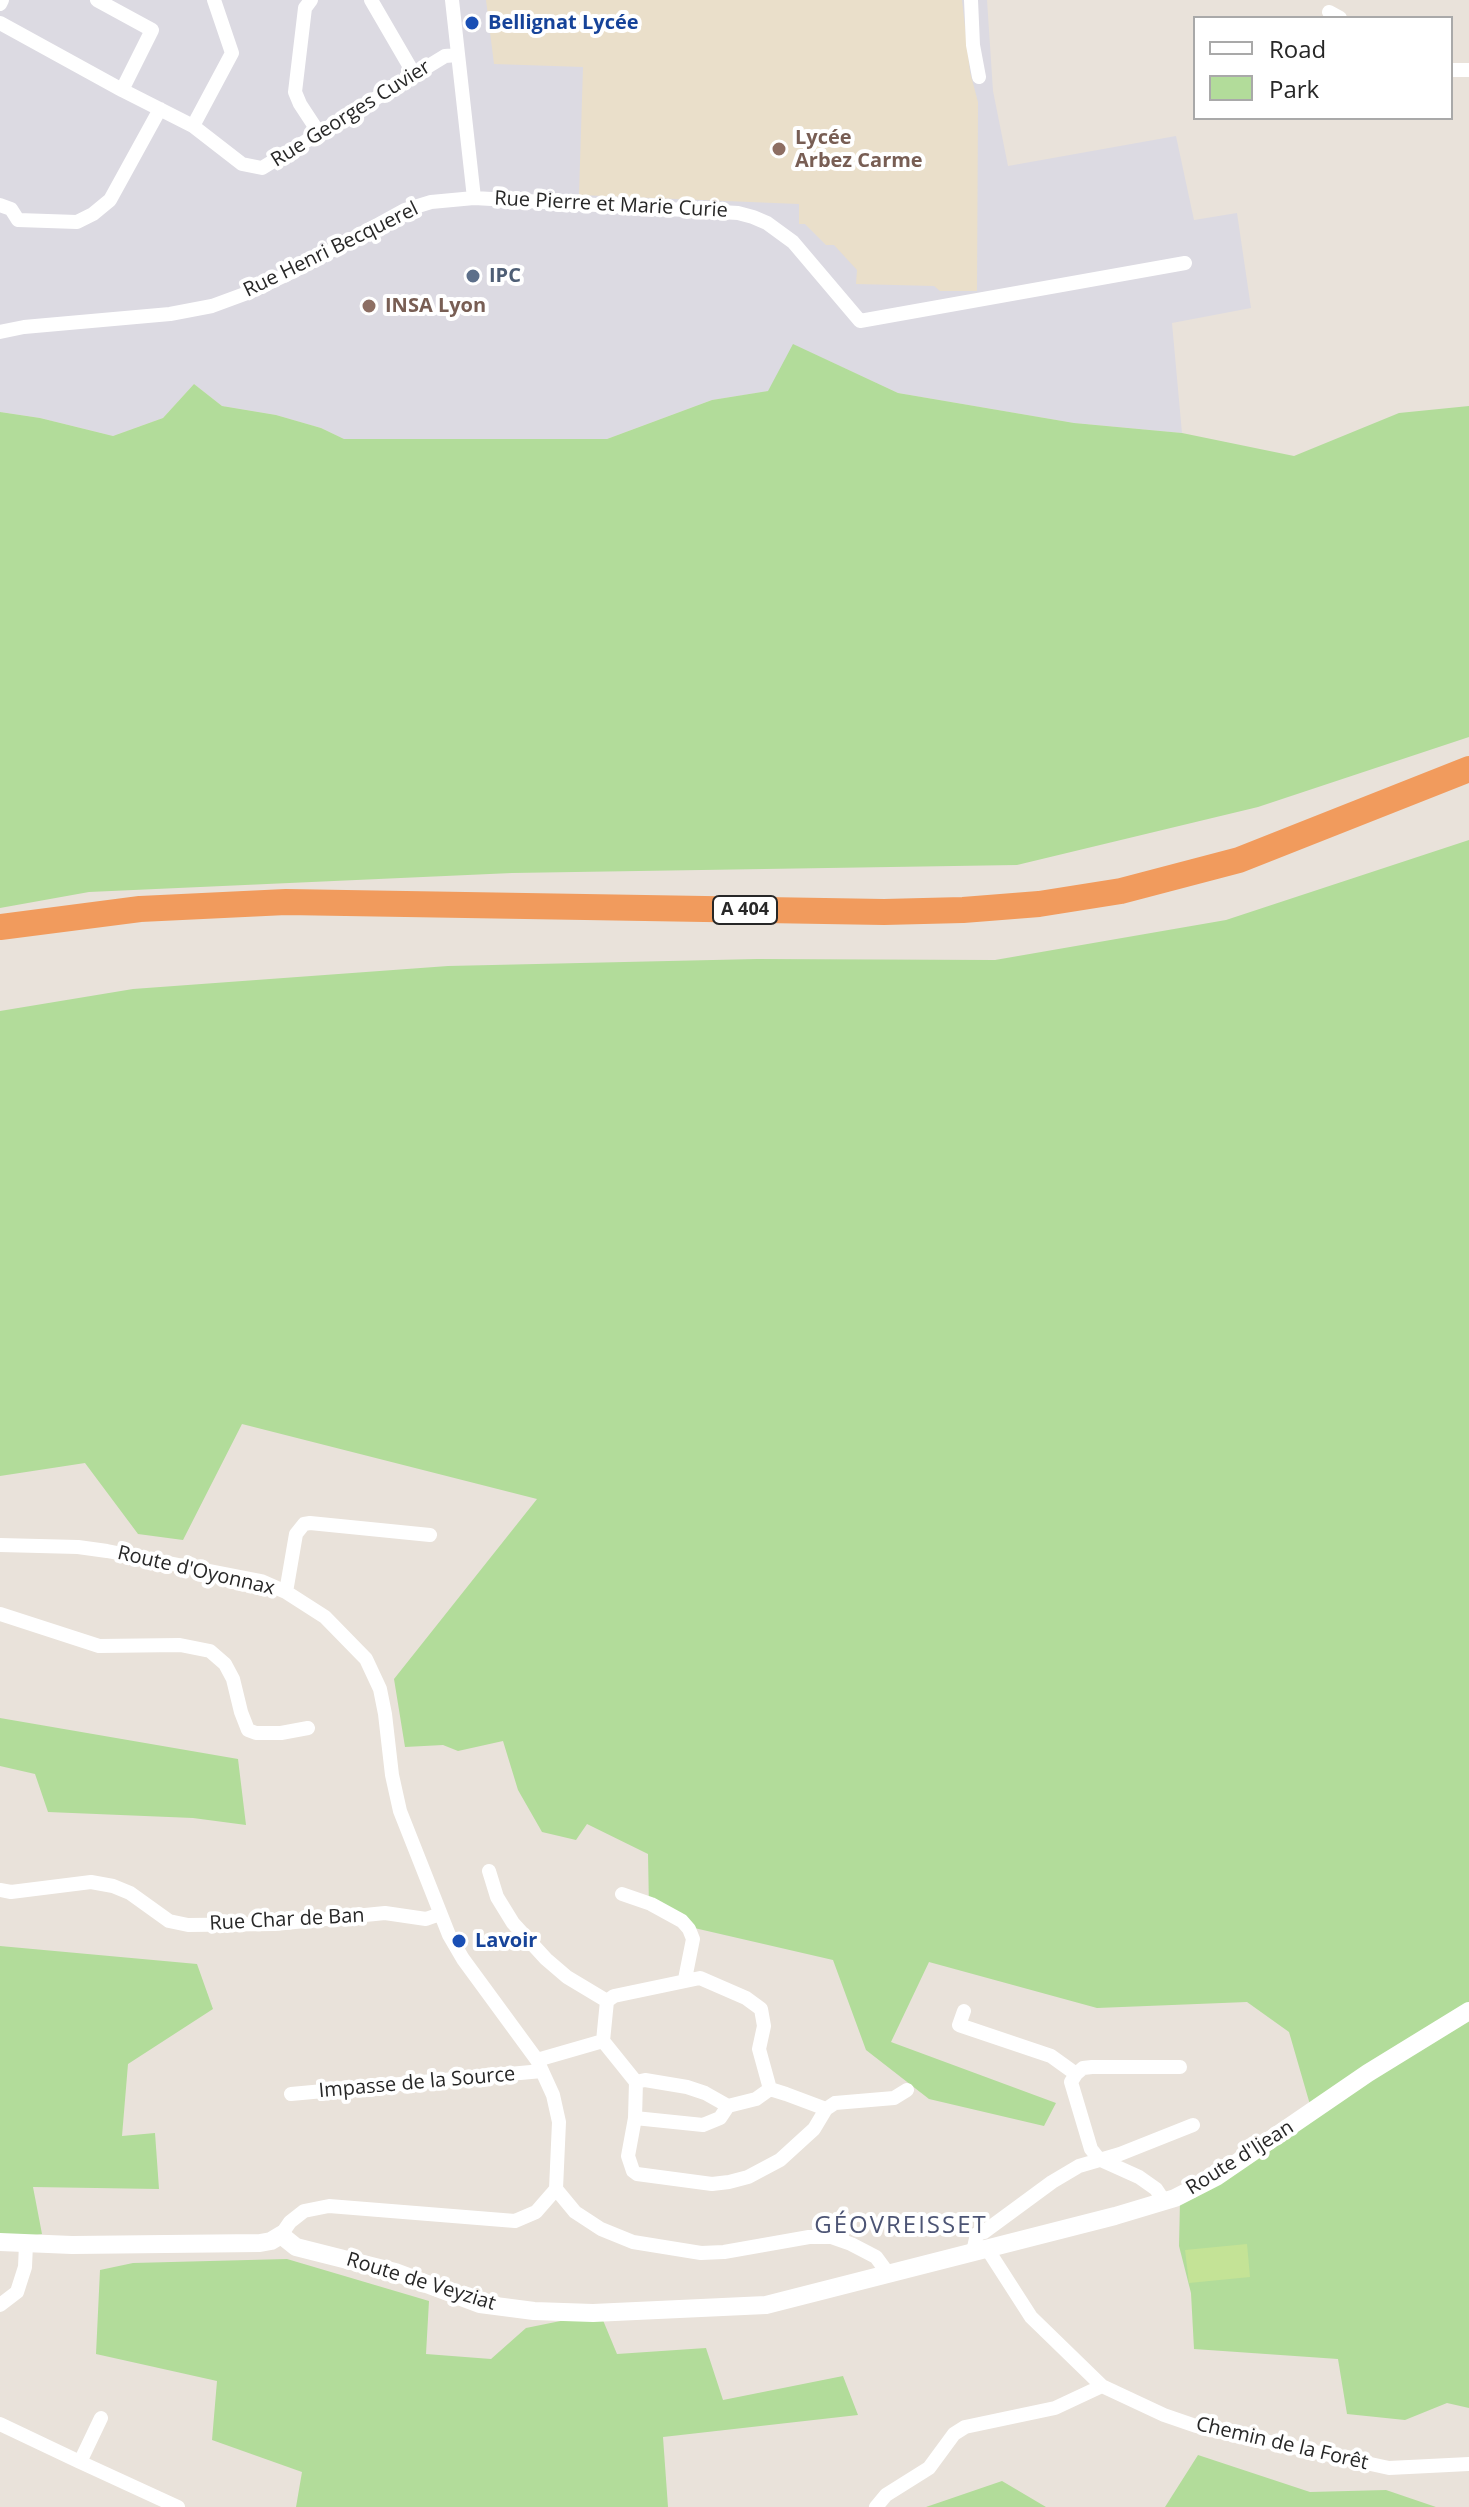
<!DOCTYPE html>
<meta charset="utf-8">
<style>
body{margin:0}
#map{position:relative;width:1469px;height:2507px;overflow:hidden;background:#e9e2da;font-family:"Open Sans",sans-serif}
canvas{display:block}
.legend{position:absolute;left:1193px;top:16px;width:260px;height:104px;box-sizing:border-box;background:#fff;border:2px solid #a9a9a9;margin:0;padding:10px 14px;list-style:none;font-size:24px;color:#272727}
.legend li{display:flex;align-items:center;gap:16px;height:40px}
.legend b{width:40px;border:2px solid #a9a9a9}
</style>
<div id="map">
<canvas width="1469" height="2507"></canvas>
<ul class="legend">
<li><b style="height:10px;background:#fff"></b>Road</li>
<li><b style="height:22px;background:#b2dc9a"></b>Park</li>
</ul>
</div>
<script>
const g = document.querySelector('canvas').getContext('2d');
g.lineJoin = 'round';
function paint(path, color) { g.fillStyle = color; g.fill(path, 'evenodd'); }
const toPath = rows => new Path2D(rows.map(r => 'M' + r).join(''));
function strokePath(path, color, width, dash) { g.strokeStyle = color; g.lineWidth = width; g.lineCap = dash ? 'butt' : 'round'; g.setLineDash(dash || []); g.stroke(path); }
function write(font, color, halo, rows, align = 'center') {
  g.font = font + ' "Open Sans",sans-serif'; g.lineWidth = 8; g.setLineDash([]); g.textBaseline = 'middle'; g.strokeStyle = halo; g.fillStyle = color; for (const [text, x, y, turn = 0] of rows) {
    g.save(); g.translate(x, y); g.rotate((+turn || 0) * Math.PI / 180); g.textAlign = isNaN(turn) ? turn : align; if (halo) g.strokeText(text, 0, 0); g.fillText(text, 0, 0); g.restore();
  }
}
paint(toPath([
 [0,0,987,0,993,91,1008,166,1176,136,1194,220,1237,213,1251,308,1172,323,1182,433,1074,423,898,393,794,345,769,391,712,400,607,439,344,439,321,428,276,415,222,406,194,384,163,418,113,436,40,418,0,412]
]), '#dcdae2');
paint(toPath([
 [486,0,962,0,970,72,978,102,977,291,940,291,934,286,856,284,857,270,834,245,826,245,805,224,799,224,799,204,579,195,583,67,494,64]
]), '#eadfca');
paint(toPath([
 [793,344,898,393,1074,423,1182,433,1294,456,1399,413,1469,406,1469,737,1258,807,1017,865,512,873,89,892,0,908,0,412,40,418,113,436,163,418,194,384,222,406,276,415,321,428,344,439,607,439,712,400,768,391],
 [1469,840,1469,2408,1447,2403,1405,2420,1347,2414,1338,2359,1194,2349,1191,2293,1179,2246,1180,2201,1313,2115,1289,2032,1247,2002,1097,2008,929,1962,891,2042,1056,2103,1044,2126,929,2099,866,2050,833,1960,690,1927,649,1909,648,1854,587,1824,576,1840,542,1832,518,1790,503,1741,458,1751,443,1745,405,1747,394,1679,537,1499,242,1424,183,1540,138,1534,85,1463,0,1476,0,1011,133,989,448,966,757,959,995,960,1226,920],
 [0,1718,238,1759,246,1825,193,1818,48,1812,35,1774,0,1766],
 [0,1946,197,1964,213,2009,128,2064,122,2136,155,2133,159,2189,33,2187,42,2234,0,2241],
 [287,2259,429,2301,426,2354,491,2359,526,2328,600,2313,617,2354,706,2348,723,2400,843,2376,858,2415,663,2437,668,2507,296,2507,302,2472,212,2440,217,2381,96,2354,100,2270,133,2263],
 [1198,2455,1310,2492,1386,2490,1436,2507,1165,2507],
 [1002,2481,1046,2507,926,2507]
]), '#b2dc9a');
paint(toPath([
 [1247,2244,1250,2277,1189,2283,1185,2250]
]), '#c4e396');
strokePath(toPath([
 [311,0,305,8,295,92,300,104,319,133],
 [371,0,414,74],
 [452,0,474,198,738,213,753,217,767,223,793,242,860,321,1185,263],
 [971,0,973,45,979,77],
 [0,4,2,0],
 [1329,12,1340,18],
 [0,23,122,90,152,30,97,0],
 [1451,70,1469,70],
 [122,90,193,126,242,164,262,168,445,56,457,55],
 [193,126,232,53,214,0],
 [0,205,11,209,18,220,77,222,93,214,110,200,160,109],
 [0,332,24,327,170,314,212,306,250,292,292,272,405,210,431,202,474,198],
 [0,1545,78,1547,107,1551,261,1581,286,1592,325,1617,366,1659,380,1689,385,1714,392,1775,400,1811,449,1935,463,1959,537,2060,553,2095,559,2122,556,2189],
 [286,1592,296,1534,304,1524,310,1523,430,1535],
 [0,1614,99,1646,180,1645,210,1651,225,1664,233,1679,241,1712,248,1730,256,1733,281,1733,308,1728],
 [489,1871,497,1897,513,1923,546,1959,567,1977,607,2001],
 [0,1890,11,1892,91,1882,113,1886,130,1893,169,1921,188,1925,275,1924,385,1913,426,1919,440,1914],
 [622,1894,651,1904,682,1921,689,1929,693,1939,685,1979],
 [964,2011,959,2025,1051,2056,1076,2074,1071,2082,1091,2149,1099,2159,1139,2177,1156,2189,1164,2201],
 [537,2060,603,2041],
 [1076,2074,1083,2068,1092,2067,1180,2067],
 [636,2082,635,2118,628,2156,633,2171,637,2174,712,2184,729,2182,748,2177,780,2160,814,2129,826,2109,786,2094,770,2089,756,2099,728,2106,705,2093,687,2087,645,2080,636,2082,603,2041,607,2001,614,1996,700,1978,746,1998,761,2009,764,2026,759,2049,770,2089],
 [291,2094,542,2071],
 [826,2109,835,2103,894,2098,907,2090],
 [635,2118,703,2125,720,2118,728,2106],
 [556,2189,575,2212,601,2229,633,2242,701,2253,724,2252,809,2237,831,2237,851,2244,876,2257,887,2272],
 [281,2235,290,2222,304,2211,329,2206,515,2221,536,2212,556,2189],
 [986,2247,1031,2317,1102,2386,1164,2415,1196,2426,1389,2468,1469,2464],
 [973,2252,977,2234,984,2232,1052,2182,1079,2166,1120,2154,1193,2125],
 [0,2305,17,2292,25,2267,26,2244],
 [0,2424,80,2462,101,2418],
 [80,2462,178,2507],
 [876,2507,886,2495,929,2468,954,2434,965,2427,1055,2408,1102,2386]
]), '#fff', 14);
strokePath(toPath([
 [0,2242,72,2245,260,2243,271,2241,281,2235,296,2247,395,2272,480,2304,534,2311,593,2313,766,2305,1115,2216,1175,2198,1216,2177,1368,2073,1469,2011]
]), '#fff', 18);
strokePath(toPath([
 [0,927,140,909,286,902,884,912,963,910,1039,904,1121,891,1239,860,1469,769]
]), '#f19b5d', 26);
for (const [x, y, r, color] of [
 [472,23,8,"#1a4fb4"],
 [779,149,8,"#8d6e63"],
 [473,276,8,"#5c6f8a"],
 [369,306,8,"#8d6e63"],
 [459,1941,8,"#1a4fb4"]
]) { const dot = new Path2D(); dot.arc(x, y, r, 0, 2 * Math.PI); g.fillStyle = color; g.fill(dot); strokePath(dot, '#fff', 3); }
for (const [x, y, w] of [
 [745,910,64]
]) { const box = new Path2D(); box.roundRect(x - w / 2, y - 14, w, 28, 6); g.fillStyle = '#fff'; g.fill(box); strokePath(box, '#272727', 2); }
write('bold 18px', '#272727', null, [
 ["A 404",745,910]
]);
write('bold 20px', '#164399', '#fff', [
 ["Bellignat Lycée",488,23],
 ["Lavoir",475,1941]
], 'left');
write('20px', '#272727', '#fff', [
 ["Rue Georges Cuvier",351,114,-32],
 ["Rue Pierre et Marie Curie",611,205,3],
 ["Rue Henri Becquerel",331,250,-26],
 ["Route d'Oyonnax",196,1571,13],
 ["Rue Char de Ban",287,1920,-3],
 ["Impasse de la Source",417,2083,-5],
 ["Route d'Ijean",1240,2158,-32],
 ["Route de Veyziat",421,2282,17],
 ["Chemin de la Forêt",1282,2444,13]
]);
write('bold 20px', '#785e54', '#fff', [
 ["Lycée",795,138],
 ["Arbez Carme",795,161],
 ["INSA Lyon",385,306]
], 'left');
write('bold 20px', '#4e5e75', '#fff', [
 ["IPC",489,276]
], 'left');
g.letterSpacing = '2px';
write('24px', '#4c5474', '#fff', [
 ["GÉOVREISSET",901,2226]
]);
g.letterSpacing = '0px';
</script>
